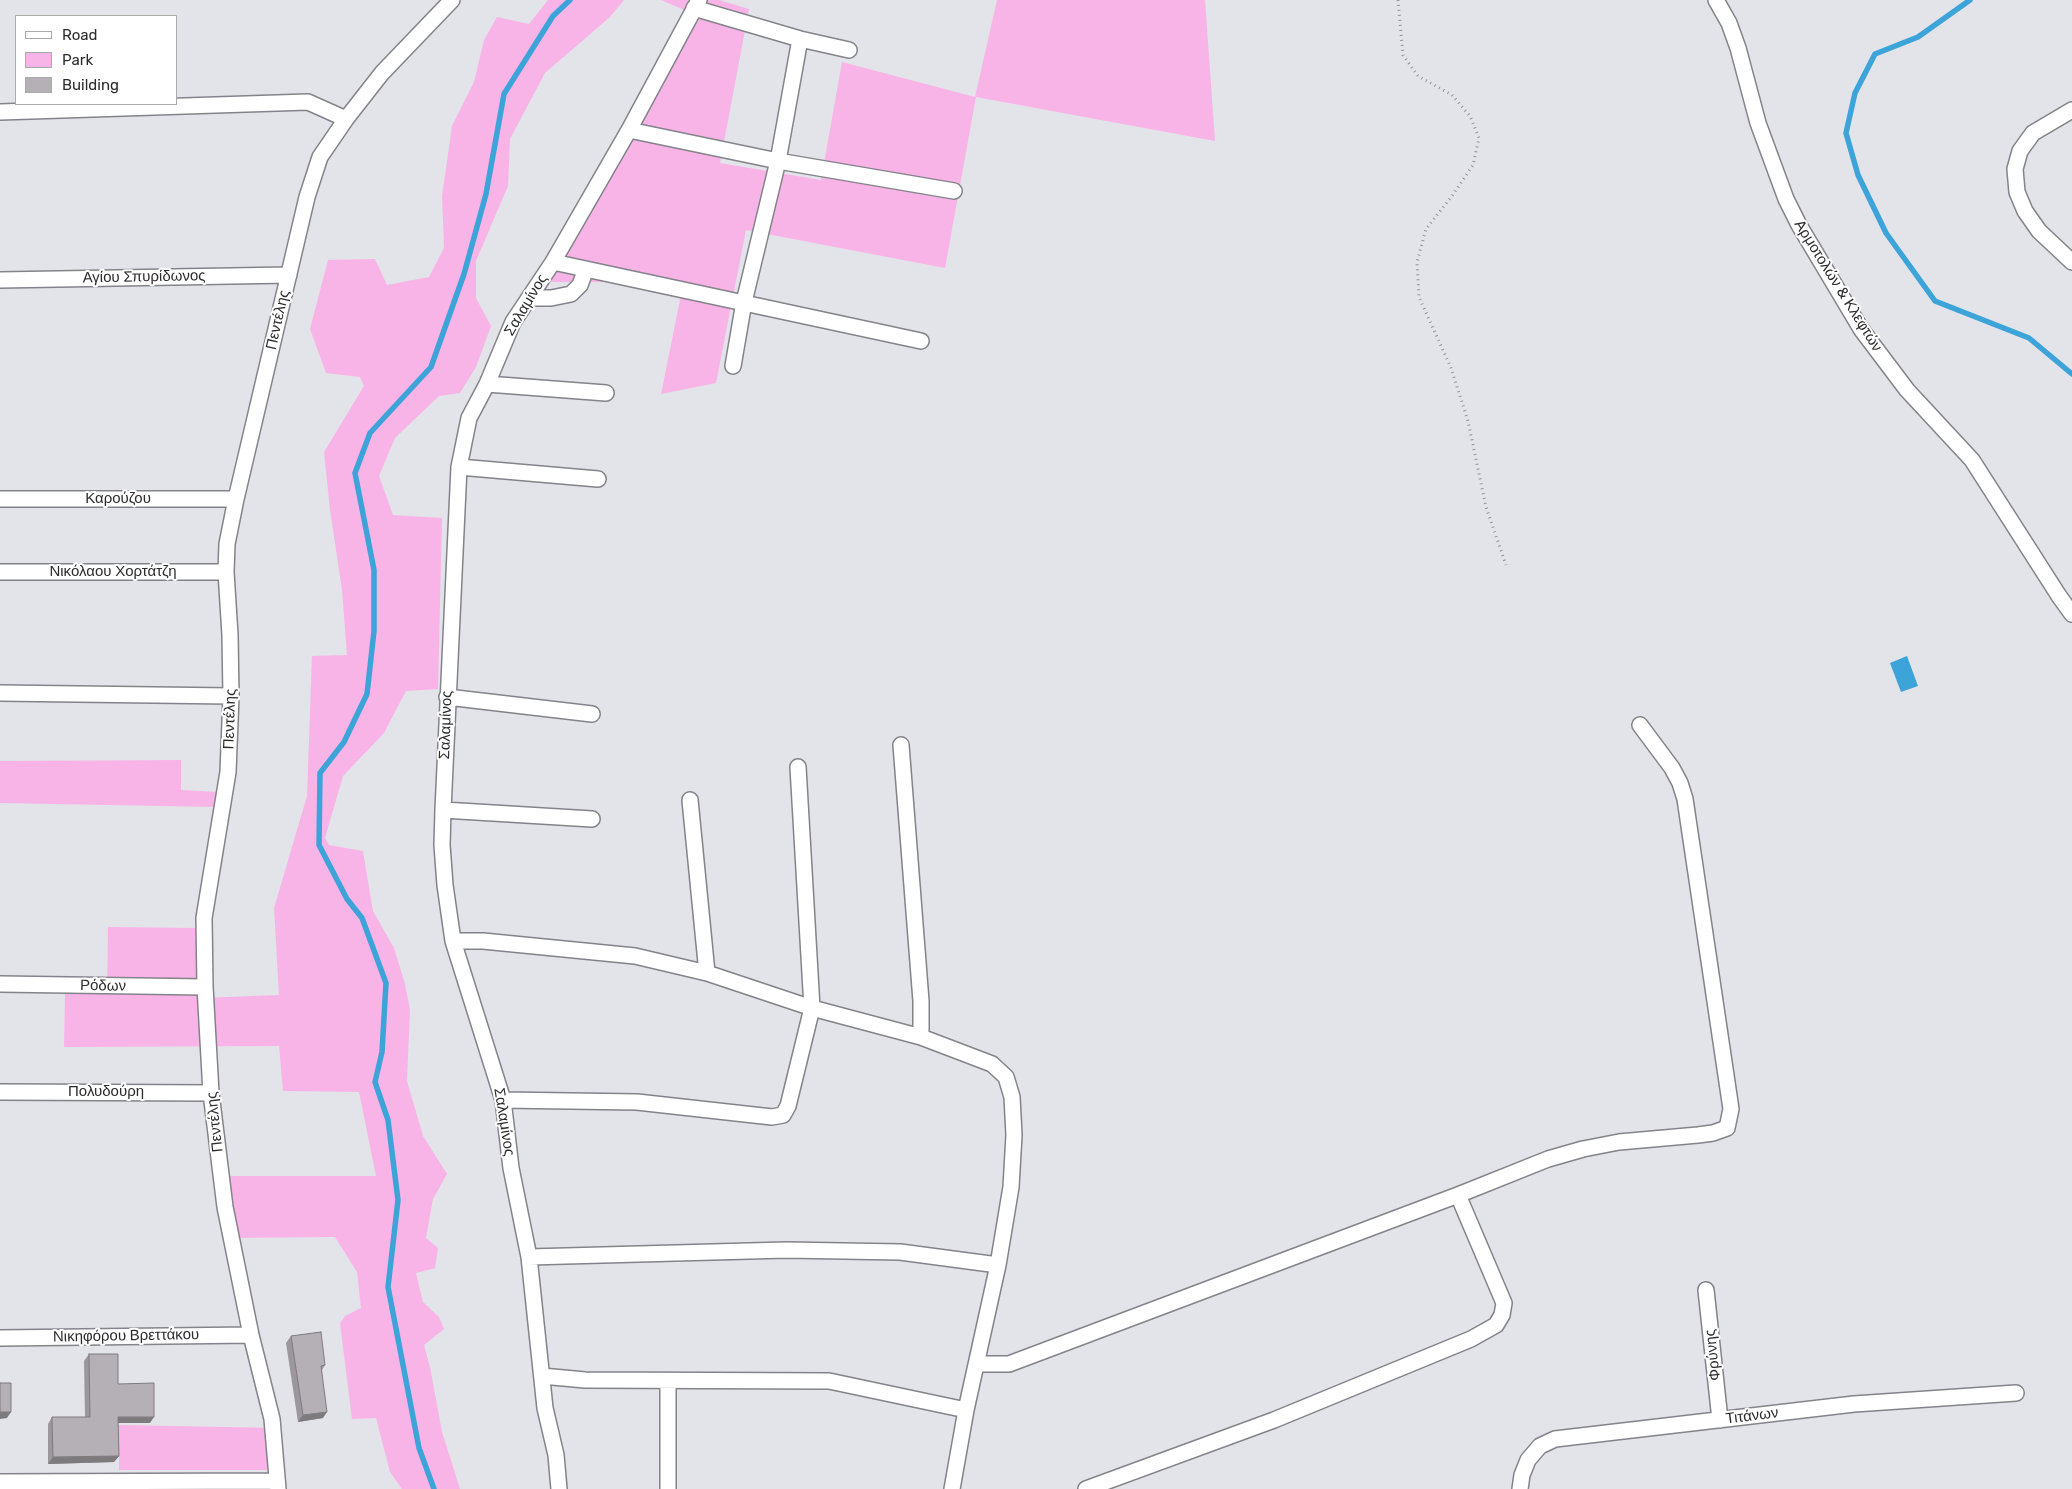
<!DOCTYPE html>
<meta charset="utf-8">
<style>
body{margin:0}
#map{position:relative;width:2072px;height:1489px;overflow:hidden;background:#e3e3ea;font-family:Rubik,sans-serif}
canvas{display:block}
.legend{position:absolute;left:15px;top:15px;width:162px;height:90px;box-sizing:border-box;background:#fff;border:1px solid #ababab;margin:0;padding:6px 9px;list-style:none;font-size:15px;color:#2c2c2e}
.legend li{display:flex;align-items:center;gap:10px;height:25px}
.legend b{width:25px;border:1px solid #ababab}
</style>
<div id="map">
<canvas width="2072" height="1489"></canvas>
<ul class="legend">
<li><b style="height:6px;background:#fff"></b>Road</li>
<li><b style="height:14px;background:#f9b4e7"></b>Park</li>
<li><b style="height:14px;background:#b4b0b6"></b>Building</li>
</ul>
</div>
<script>
const g = document.querySelector('canvas').getContext('2d');
g.lineJoin = 'round';
function paint(path, color) { g.fillStyle = color; g.fill(path, 'evenodd'); }
const toPath = rows => new Path2D(rows.map(r => 'M' + r).join(''));
function strokePath(path, color, width, dash) { g.strokeStyle = color; g.lineWidth = width; g.lineCap = dash ? 'butt' : 'round'; g.setLineDash(dash || []); g.stroke(path); }
function write(font, color, halo, rows, align = 'center') {
  g.font = font + ' Rubik,sans-serif'; g.lineWidth = 4; g.setLineDash([]); g.textBaseline = 'middle'; g.strokeStyle = halo; g.fillStyle = color; for (const [text, x, y, turn = 0] of rows) {
    g.save(); g.translate(x, y); g.rotate((+turn || 0) * Math.PI / 180); g.textAlign = isNaN(turn) ? turn : align; if (halo) g.strokeText(text, 0, 0); g.fillText(text, 0, 0); g.restore();
  }
}
paint(toPath([
 [548,0,624,0,610,17,545,73,510,139,508,186,476,261,476,298,491,326,476,367,460,393,439,396,395,438,379,476,393,515,442,518,438,689,406,691,384,733,343,776,325,838,329,845,363,851,373,911,394,948,405,984,410,1010,407,1081,423,1136,447,1174,433,1199,426,1238,438,1248,435,1268,416,1273,423,1302,439,1317,444,1329,424,1345,430,1367,442,1432,460,1489,402,1489,390,1472,376,1418,352,1419,340,1323,345,1316,361,1308,357,1272,335,1237,226,1238,213,1176,376,1176,359,1092,283,1091,279,1046,64,1047,65,994,107,994,108,927,195,928,200,998,279,995,274,908,307,796,312,656,347,655,342,590,330,510,324,452,364,386,360,377,326,373,310,329,328,260,375,259,387,285,429,277,444,248,442,196,452,126,474,82,484,40,497,17,529,24],
 [661,0,719,0,749,9,720,163,821,180,842,62,975,97,997,0,1205,0,1215,141,976,97,945,268,746,230,716,383,661,394,682,290,641,282,541,282,694,14],
 [181,760,181,790,218,792,216,807,0,803,0,761],
 [119,1425,278,1428,282,1470,119,1470]
]), '#f9b4e7');
paint(toPath([
 [1907,656,1918,686,1901,692,1890,663]
]), '#3ca4d8');
strokePath(toPath([
 [1970,0,1918,37,1875,54,1855,93,1846,133,1858,175,1886,233,1935,301,2029,338,2072,374],
 [434,1489,419,1448,388,1287,398,1200,388,1120,375,1082,382,1052,386,983,362,918,347,899,319,845,320,773,344,742,367,694,374,631,374,570,355,473,370,433,431,367,464,274,486,194,504,94,553,16,570,0]
]), '#3ca4d8', 5.5);
const street = toPath([
 [1716,0,1729,23,1738,48,1758,123,1786,199,1799,225,1861,329,1907,390,1972,460,2059,596,2072,614],
 [694,8,800,39,849,50],
 [2072,110,2033,133,2020,151,2015,169,2017,192,2025,211,2039,231,2072,262],
 [0,112,308,102,346,119],
 [629,130,778,161,954,191],
 [553,262,921,341],
 [0,280,289,275],
 [529,298,551,298,571,294,580,285,586,269],
 [733,366,744,302,778,161,800,39],
 [487,384,606,393],
 [459,467,598,479],
 [0,499,236,499],
 [0,572,226,572],
 [0,693,231,696],
 [447,697,592,714],
 [901,745,921,1001,921,1037],
 [690,800,707,973],
 [443,810,592,819],
 [453,941,483,941,635,956,707,973,812,1008,921,1037,992,1064,1006,1077,1012,1097,1014,1135,1011,1187,998,1265,966,1410,952,1489],
 [0,984,205,987],
 [0,1092,211,1093],
 [503,1100,637,1102,772,1117,783,1115,788,1106,812,1008,798,767],
 [529,1257,786,1250,900,1252,998,1265],
 [1706,1290,1720,1420],
 [0,1338,251,1335],
 [977,1364,1009,1364,1458,1195,1548,1159,1583,1149,1619,1142,1698,1135,1713,1133,1727,1128,1731,1109,1685,799,1680,783,1672,768,1640,725],
 [542,1376,585,1380,829,1381,966,1410],
 [0,1482,277,1481],
 [278,1489,272,1419,251,1335,225,1207,211,1093,205,987,204,918,228,772,231,696,230,635,226,572,227,544,236,499,307,197,320,157,346,119,382,73,452,0],
 [559,1489,556,1455,545,1408,529,1257,511,1168,503,1100,453,941,445,885,442,845,443,810,459,467,469,418,487,384,513,322,553,262,629,130,699,0],
 [668,1489,668,1381],
 [1086,1489,1274,1420,1471,1339,1496,1325,1502,1315,1504,1303,1458,1195],
 [1520,1489,1522,1475,1528,1460,1540,1446,1555,1439,1854,1404,2016,1393]
]);
strokePath(street, '#83838a', 18);
strokePath(toPath([
 [1398,0,1403,55,1418,76,1452,95,1470,116,1479,138,1473,165,1452,196,1426,229,1417,262,1419,297,1451,368,1468,421,1486,507,1506,565]
]), '#939398', 3, [1, 4]);
strokePath(street, '#fff', 15);
paint(toPath([
 [291,1336,325,1365,322,1370,323,1418,298,1422,286,1343],
 [89,1354,118,1384,150,1423,118,1423,119,1456,114,1462,48,1464,48,1424,52,1417,85,1417,84,1361]
]), '#9b979d');
paint(toPath([
 [0,1412,11,1412,7,1418,0,1419],
 [327,1412,323,1418,298,1422,303,1415],
 [118,1417,154,1417,150,1423,114,1423],
 [119,1456,114,1462,48,1464,53,1457]
]), '#7e7b7f');
const building = toPath([
 [321,1332,325,1365,321,1366,327,1412,303,1415,291,1336,321,1332],
 [89,1354,118,1354,118,1384,154,1383,154,1417,118,1417,119,1456,53,1457,52,1417,90,1417,89,1354],
 [0,1383,11,1383,11,1412,0,1412,0,1383]
]);
paint(building, '#b4b0b6');
strokePath(building, '#7e7b7f', 1);
write('15px', '#2c2c2e', '#fff', [
 ["Αγίου Σπυρίδωνος",144,277,-1],
 ["Αρμοτολών & Κλεφτών",1838,286,58],
 ["Σαλαμίνος",526,305,-59],
 ["Πεντέλης",278,320,-77],
 ["Καρούζου",118,499],
 ["Νικόλαου Χορτάτζη",113,572],
 ["Πεντέλης",230,719,-88],
 ["Σαλαμίνος",446,725,-88],
 ["Ρόδων",103,986,1],
 ["Πολυδούρη",106,1092],
 ["Πεντέλης",215,1122,-96],
 ["Σαλαμίνος",504,1122,81],
 ["Νικηφόρου Βρεττάκου",126,1336,-1],
 ["Φρύνης",1713,1355,-96],
 ["Τιτάνων",1752,1416,-7]
]);
</script>
